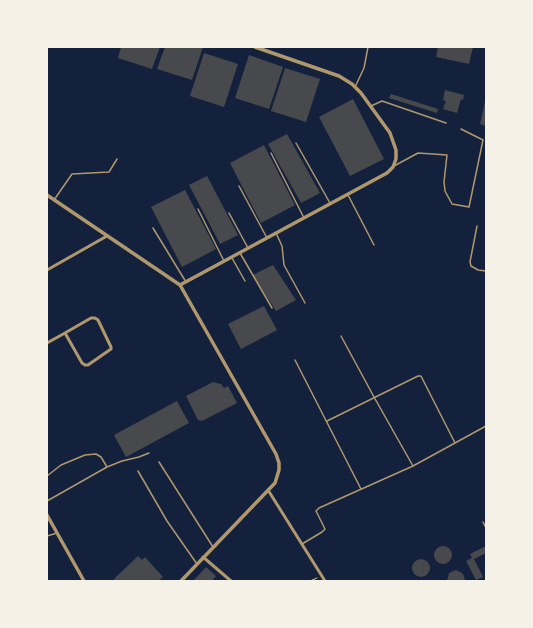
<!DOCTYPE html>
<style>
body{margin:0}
#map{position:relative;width:533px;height:628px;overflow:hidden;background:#14213d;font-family:"IBM Plex Sans",sans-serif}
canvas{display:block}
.frame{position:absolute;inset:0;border:48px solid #f6f1e7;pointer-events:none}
</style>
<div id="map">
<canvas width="533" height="628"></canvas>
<div class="frame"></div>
</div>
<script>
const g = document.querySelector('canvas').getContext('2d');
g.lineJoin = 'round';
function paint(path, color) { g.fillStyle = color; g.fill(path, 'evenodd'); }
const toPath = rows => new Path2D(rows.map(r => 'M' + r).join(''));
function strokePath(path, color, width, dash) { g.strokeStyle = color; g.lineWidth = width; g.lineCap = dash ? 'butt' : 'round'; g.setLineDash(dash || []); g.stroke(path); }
paint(toPath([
 [121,47,160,47,152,69,118,58],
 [165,47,203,47,192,80,157,69],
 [438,47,473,47,469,64,436,57],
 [204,53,238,64,224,107,190,96],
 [249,55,283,67,269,109,235,98],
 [285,68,320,79,306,122,271,111],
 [445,90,464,95,463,100,461,99,457,113,443,109,446,101,443,100],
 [391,94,438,109,437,113,389,98],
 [353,99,384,159,350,176,319,117],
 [485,101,486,101,486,126,480,124],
 [287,134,320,193,301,203,268,144],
 [264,145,295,205,261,223,230,163],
 [207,176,238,235,220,244,189,185],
 [185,190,216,249,182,267,151,207],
 [273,265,296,300,276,311,253,275],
 [264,306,277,330,241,349,228,324],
 [213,382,221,384,224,388,228,386,237,403,202,421,198,420,186,396],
 [177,401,189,423,126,457,114,435],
 '434 555a9 9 0 1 1 18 0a9 9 0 1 1-18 0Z',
 [486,546,486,553,474,559,483,577,476,580,466,561,472,558,470,554],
 [138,556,142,560,145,557,163,577,158,581,116,581,114,579],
 '412 568a9 9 0 1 1 18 0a9 9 0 1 1-18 0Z',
 [206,567,216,576,212,581,193,581],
 [456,570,462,573,464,576,465,581,447,581,449,573]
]), '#48494c');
strokePath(toPath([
 [310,581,317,578]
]), '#e5c07b', 1);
strokePath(toPath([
 [355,87,364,68,368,47],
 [371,106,382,101,446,123],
 [296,143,330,203],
 [271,153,304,218],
 [394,166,418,153,447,155,444,182,445,191,452,204,469,207,483,140,461,129],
 [239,186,267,238],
 [348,195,374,245],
 [54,200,72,174,109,172,117,159],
 [198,209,224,261],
 [229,213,248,248],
 [477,226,470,262,471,266,478,270,486,271],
 [153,228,186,282],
 [276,233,282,246,284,265,305,303],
 [240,253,272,308],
 [232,258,245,281],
 [341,336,374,397,413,466],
 [295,360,361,489],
 [327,421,418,376,421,376,455,443],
 [159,462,213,547],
 [138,471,167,521,197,564],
 [47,476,61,465,85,455,96,454,101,457,107,467],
 [47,501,107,467,122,461,139,457,149,453],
 [483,522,486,528],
 [47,536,57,533],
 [302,544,322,532,325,529,316,511,319,508,413,466,486,426]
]), '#b1986c', 1.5);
strokePath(toPath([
 [47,270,107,236],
 [47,343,65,333,91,318,95,318,98,320,111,347,111,349,88,365,85,365,82,363,65,333],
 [268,490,325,581],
 [203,557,231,581]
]), '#b1986c', 3);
strokePath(toPath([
 [47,195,180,285,276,454,279,463,279,470,275,483,181,581],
 [180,285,387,173,393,167,396,159,396,150,390,133,361,93,352,84,339,76,255,47],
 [47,515,84,581]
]), '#b1986c', 3.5);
</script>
